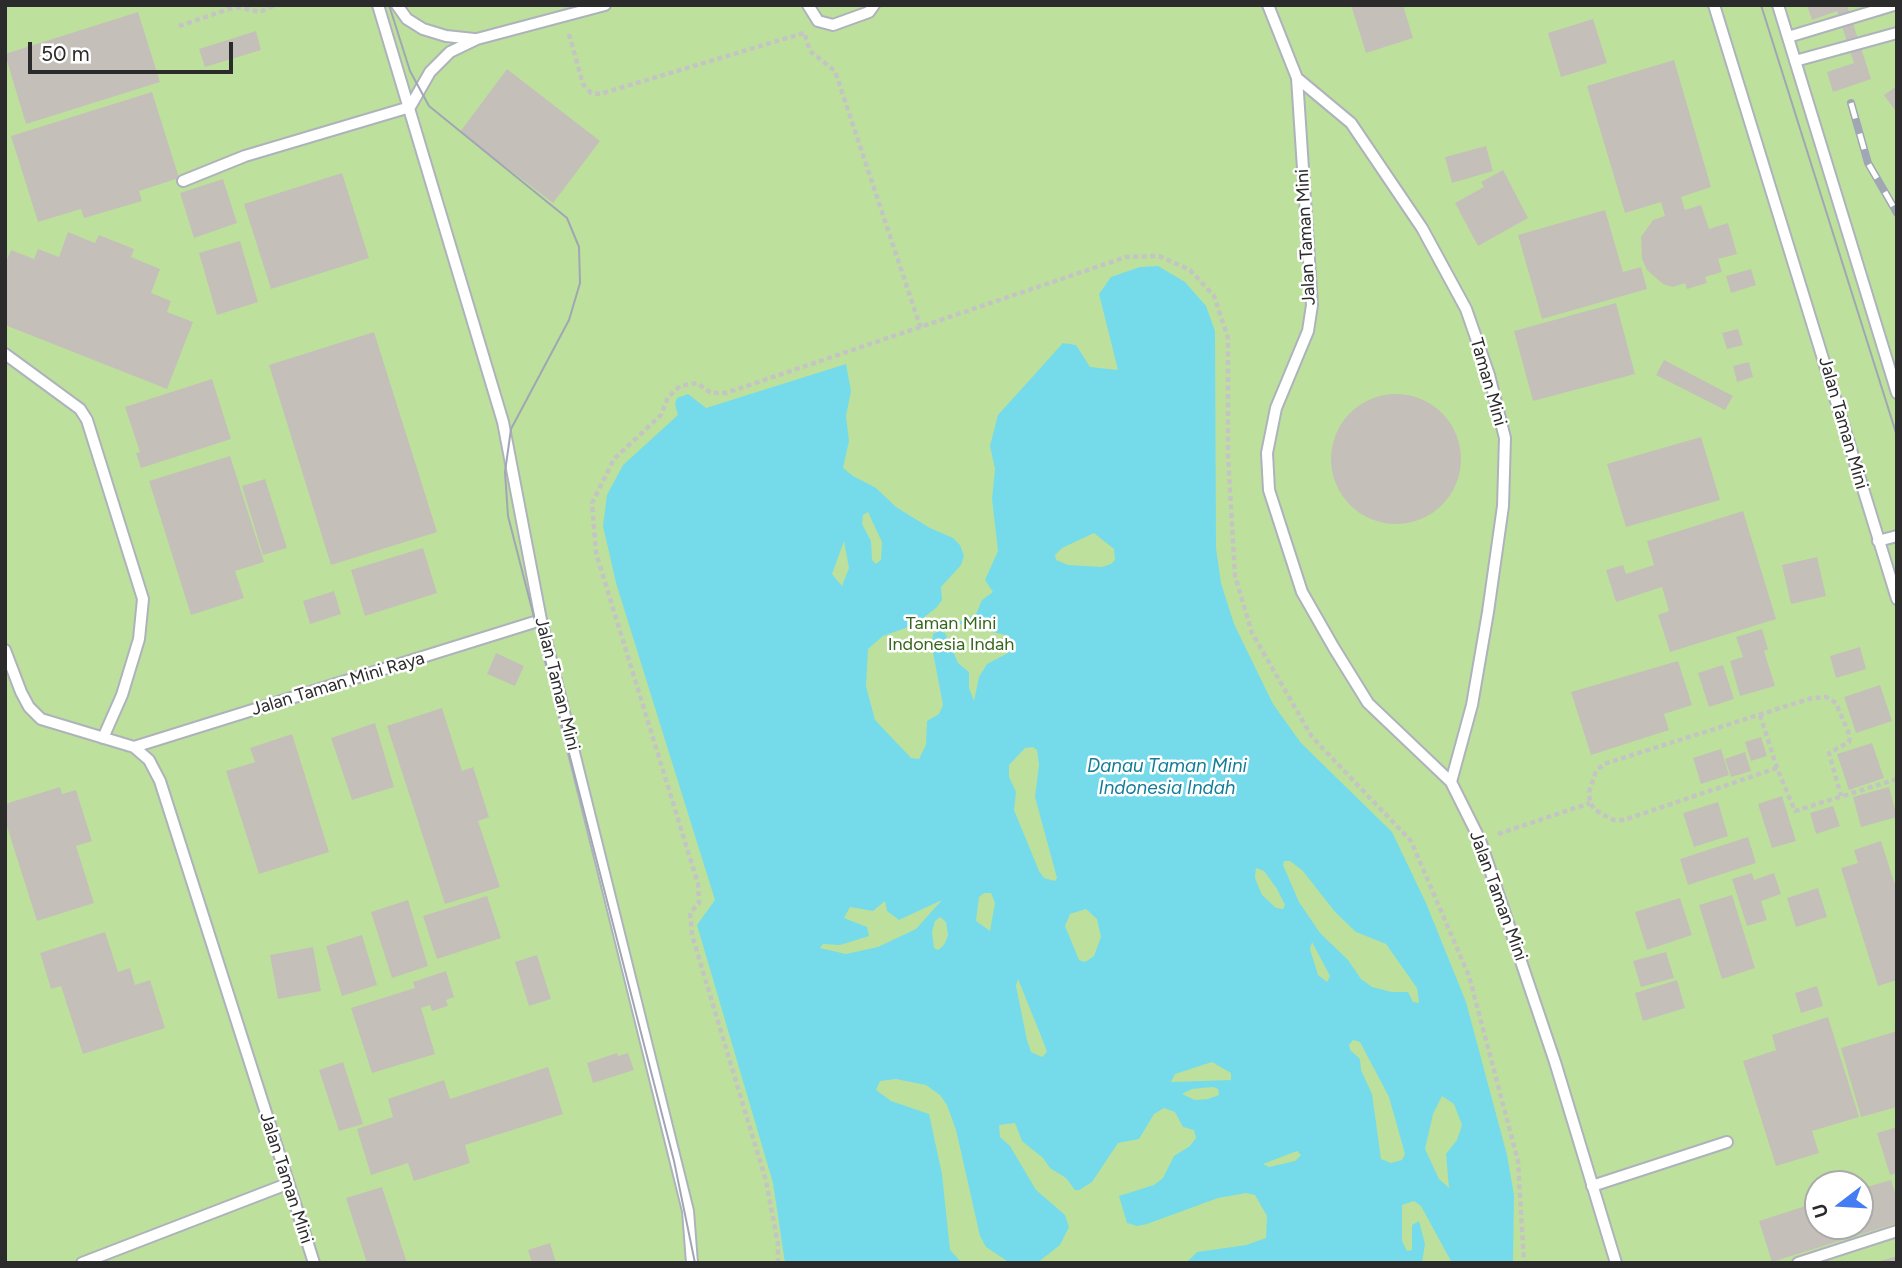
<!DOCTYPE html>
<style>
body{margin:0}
#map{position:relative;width:1902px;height:1268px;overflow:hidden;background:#ece4de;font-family:Figtree,sans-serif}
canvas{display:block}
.frame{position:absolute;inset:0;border:7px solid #2b2b2b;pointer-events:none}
.north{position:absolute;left:1804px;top:1170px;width:70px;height:70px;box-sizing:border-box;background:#fff;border:2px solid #aaa;border-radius:50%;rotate:253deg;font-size:19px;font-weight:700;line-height:28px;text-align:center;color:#2b2b2b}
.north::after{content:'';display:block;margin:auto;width:24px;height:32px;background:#447df3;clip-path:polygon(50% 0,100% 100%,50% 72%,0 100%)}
.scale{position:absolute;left:28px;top:42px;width:205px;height:32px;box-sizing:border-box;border:4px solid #2b2b2b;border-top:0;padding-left:9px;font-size:21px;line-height:24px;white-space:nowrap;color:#2b2b2b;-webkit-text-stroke:5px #fff;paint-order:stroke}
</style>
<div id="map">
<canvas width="1902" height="1268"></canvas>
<div class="frame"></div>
<div class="north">U</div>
<div class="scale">50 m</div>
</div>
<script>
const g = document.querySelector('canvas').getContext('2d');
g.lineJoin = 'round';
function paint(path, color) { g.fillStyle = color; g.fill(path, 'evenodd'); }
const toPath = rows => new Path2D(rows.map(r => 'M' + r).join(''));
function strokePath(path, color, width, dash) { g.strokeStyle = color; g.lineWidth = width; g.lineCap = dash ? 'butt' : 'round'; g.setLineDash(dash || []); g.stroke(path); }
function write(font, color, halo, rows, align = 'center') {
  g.font = font + ' Figtree,sans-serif'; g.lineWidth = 5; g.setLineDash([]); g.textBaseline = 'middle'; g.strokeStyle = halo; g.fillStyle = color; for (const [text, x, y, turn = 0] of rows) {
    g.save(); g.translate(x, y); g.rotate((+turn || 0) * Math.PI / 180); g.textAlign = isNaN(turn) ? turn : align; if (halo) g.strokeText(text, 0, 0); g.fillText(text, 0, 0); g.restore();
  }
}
paint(toPath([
 [5,5,1897,5,1897,1263,5,1263],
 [1818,1184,1860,1184,1860,1226,1818,1226]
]), '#bde19c');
paint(toPath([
 [1158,266,1185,282,1206,306,1215,331,1216,548,1221,583,1234,624,1273,704,1301,743,1392,832,1426,903,1466,1002,1507,1155,1514,1195,1513,1263,1452,1263,1421,1206,1414,1201,1402,1205,1402,1241,1407,1251,1412,1250,1412,1225,1419,1221,1425,1244,1422,1263,1186,1263,1197,1252,1246,1245,1266,1238,1267,1216,1255,1195,1246,1193,1218,1198,1147,1224,1137,1226,1127,1223,1119,1196,1154,1185,1163,1178,1174,1156,1190,1146,1196,1138,1194,1130,1183,1127,1175,1112,1164,1108,1154,1114,1139,1139,1118,1143,1092,1182,1079,1190,1075,1190,1066,1178,1050,1168,1043,1158,1022,1141,1015,1123,999,1125,1000,1137,1010,1146,1036,1190,1065,1215,1069,1227,1060,1245,1037,1263,1010,1263,986,1247,980,1236,956,1130,947,1105,940,1095,926,1085,896,1079,880,1081,876,1090,891,1101,929,1114,942,1174,950,1250,962,1263,785,1263,773,1183,697,925,715,900,616,583,603,526,607,495,623,465,678,415,675,404,677,398,688,394,706,408,846,364,851,391,846,416,849,441,843,468,853,476,876,488,896,507,930,528,953,538,960,545,964,556,961,565,941,587,942,600,936,608,914,625,883,636,868,649,866,686,875,720,911,758,919,759,926,745,927,721,939,714,943,705,932,647,933,634,939,631,945,633,958,663,969,672,969,688,974,701,979,677,987,664,1008,653,1013,645,1011,639,1005,635,957,623,976,614,982,600,993,592,985,580,998,551,992,499,995,469,990,446,998,415,1063,343,1076,345,1090,367,1118,370,1099,294,1111,277,1140,267],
 [868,512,882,542,881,560,876,564,872,560,871,541,862,524,863,515],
 [1094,533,1114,549,1115,560,1111,564,1102,567,1068,565,1056,560,1055,555,1062,548],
 [844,541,849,568,842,586,832,574],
 [1033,747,1037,750,1039,765,1035,797,1057,878,1055,881,1044,878,1039,871,1014,810,1016,792,1009,777,1009,765,1025,748],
 [1290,861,1303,871,1335,912,1356,932,1386,944,1417,988,1419,1003,1413,1002,1408,992,1392,992,1372,987,1361,979,1348,960,1320,933,1299,902,1283,865,1284,861],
 [1256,868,1264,871,1277,889,1285,905,1283,909,1276,908,1262,895,1255,878],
 [984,893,991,893,995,903,990,931,976,921,979,897],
 [942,900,916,929,878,947,846,954,820,948,823,944,840,945,869,936,867,927,844,918,850,907,873,911,885,901,887,911,899,920],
 [1086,909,1097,919,1101,937,1094,956,1085,962,1079,960,1065,926,1070,914],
 [940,917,946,922,948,935,944,945,938,950,934,948,932,932,935,921],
 [1312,942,1330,976,1327,982,1318,975,1310,949],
 [1018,979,1045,1046,1047,1052,1042,1057,1031,1052,1027,1040,1016,986],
 [1353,1040,1360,1042,1389,1097,1405,1154,1402,1160,1391,1163,1381,1159,1372,1094,1361,1070,1360,1059,1350,1050,1349,1045],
 [1212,1062,1231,1073,1231,1080,1171,1082,1175,1074],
 [1213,1087,1218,1089,1219,1095,1208,1099,1195,1100,1182,1094,1192,1089],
 [1442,1096,1454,1104,1462,1125,1457,1140,1446,1154,1449,1188,1439,1179,1425,1149,1433,1114],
 [1297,1151,1301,1155,1295,1161,1269,1167,1263,1164]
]), '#75dbea');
paint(toPath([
 [1351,5,1403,5,1413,38,1366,53],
 [1807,5,1847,5,1871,79,1833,92,1827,72,1854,63,1837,11,1812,20],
 [138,12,160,82,26,124,5,54],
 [1593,19,1607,63,1561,77,1548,33],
 [256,31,261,50,205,67,199,49],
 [1674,60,1711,187,1681,197,1685,210,1701,205,1709,229,1728,223,1737,254,1718,259,1722,272,1705,277,1707,283,1687,289,1685,283,1673,287,1663,284,1647,270,1642,259,1641,237,1653,220,1665,216,1661,202,1625,213,1587,86],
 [507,69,600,141,553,203,460,132],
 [1897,86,1897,113,1884,95],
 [152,92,179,178,139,191,142,201,84,218,81,209,38,222,11,136],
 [1486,146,1493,171,1452,183,1445,157],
 [1503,170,1528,218,1478,246,1455,203,1484,187,1481,182],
 [342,173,369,258,271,289,244,204],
 [223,179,237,223,194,238,180,193],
 [1605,210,1623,272,1641,267,1647,289,1542,319,1518,235],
 [68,232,95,243,99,235,134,249,131,257,160,269,151,293,171,301,167,312,193,322,167,389,5,325,5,264,11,250,34,259,38,249,59,257],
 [240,241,258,302,217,315,199,253],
 [1751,269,1756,285,1731,293,1726,276],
 [1616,303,1635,374,1533,401,1514,331],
 [1738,329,1743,345,1727,349,1722,333],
 [374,332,437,532,331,565,269,365],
 [1664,360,1733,396,1725,410,1656,375],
 [1749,362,1753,377,1737,382,1733,366],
 [212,379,231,439,141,468,136,453,140,452,125,407],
 '1331 459a65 65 0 1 1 130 0a65 65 0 1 1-130 0Z',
 [1701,437,1720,500,1626,527,1607,464],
 [230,456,264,562,235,571,244,598,191,615,149,481],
 [265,479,287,548,263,555,242,486],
 [1743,511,1776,619,1670,652,1658,615,1669,611,1662,587,1616,602,1606,570,1623,565,1626,574,1654,565,1647,541],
 [423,548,437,593,365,616,351,570],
 [1817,557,1826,596,1791,604,1782,565],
 [334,591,341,614,310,624,303,601],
 [1762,629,1768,649,1764,651,1775,686,1740,696,1730,661,1743,657,1736,637],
 [1860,647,1866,669,1836,678,1830,656],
 [496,653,524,666,515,686,487,674],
 [1678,661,1692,705,1664,714,1669,730,1591,755,1571,692],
 [1723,665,1734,699,1709,707,1698,673],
 [1880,685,1892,721,1856,733,1844,697],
 [442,708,462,771,473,767,489,817,478,821,500,887,445,904,387,726],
 [375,723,394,787,352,800,331,738],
 [292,734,329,852,259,874,226,771,255,762,250,748],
 [1761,737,1767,756,1751,761,1745,742],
 [1872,743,1884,778,1849,790,1837,754],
 [1721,749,1729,775,1701,784,1693,758],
 [1745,752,1751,771,1731,777,1725,759],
 [60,787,62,794,76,790,92,841,76,846,94,903,37,921,5,820,5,804],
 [1889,787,1897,817,1861,827,1853,797],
 [1782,796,1796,841,1772,848,1758,804],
 [1718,802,1728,836,1694,847,1683,813],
 [1833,806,1840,826,1816,834,1810,813],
 [1748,837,1756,863,1688,885,1680,859],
 [1881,841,1897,891,1897,980,1878,986,1841,868,1858,863,1854,850],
 [1752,873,1754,880,1774,873,1781,894,1761,901,1767,920,1747,926,1732,879],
 [1818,888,1827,917,1796,927,1787,898],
 [1732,895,1755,968,1722,979,1699,905],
 [487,896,501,938,437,959,423,916],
 [1680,898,1692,935,1647,950,1635,912],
 [408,900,428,966,392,978,371,912],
 [105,932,118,972,130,968,135,985,150,980,165,1028,83,1054,61,986,51,989,40,953],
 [362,935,377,985,342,996,326,946],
 [313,947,321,991,278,999,270,955],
 [1666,952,1674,978,1641,987,1633,961],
 [537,955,551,999,529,1006,515,962],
 [446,971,454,997,446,1000,448,1006,432,1011,430,1005,421,1008,435,1054,372,1073,351,1008,415,988,413,982],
 [1677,980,1685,1008,1643,1021,1635,993],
 [1817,986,1823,1006,1801,1013,1795,993],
 [1828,1017,1859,1117,1812,1131,1819,1153,1776,1166,1743,1061,1776,1050,1772,1035],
 [1897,1031,1897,1107,1861,1117,1841,1048],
 [617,1053,618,1056,628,1053,634,1070,593,1083,587,1063],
 [343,1062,363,1124,339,1131,319,1070],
 [548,1067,563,1114,465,1145,470,1163,414,1181,408,1163,371,1175,357,1129,393,1117,388,1099,444,1080,450,1099],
 [1897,1127,1897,1173,1890,1175,1877,1133],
 [1891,1180,1897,1199,1897,1223,1772,1262,1759,1221,1818,1202,1818,1226,1860,1226,1860,1189],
 [382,1187,407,1263,367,1263,346,1198],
 [550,1243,556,1263,532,1263,528,1250],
 [1897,1256,1897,1263,1877,1263,1877,1262]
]), '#c5bfb9');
const service = toPath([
 [378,5,503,422,541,620,688,1211,692,1263],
 [397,5,407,19,423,29,446,36,474,39],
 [808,5,818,21,833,25,869,12,874,5],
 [1268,5,1297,78,1312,305,1308,331,1276,408,1267,453,1269,490,1302,592,1334,648,1368,703,1451,782,1480,840,1555,1062,1616,1263],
 [1714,5,1897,599],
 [1778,5,1897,393],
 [1788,37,1894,5],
 [1795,61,1897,33],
 [1297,78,1351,123,1422,228,1466,309,1489,375,1505,438,1503,506,1488,612,1472,705,1451,782],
 [410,107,430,72,450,52,477,39,605,5],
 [183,181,245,156,410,107],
 [5,354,80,409,87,420,143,599,139,639,122,695,103,738],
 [1878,541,1897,536],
 [5,650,21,692,29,707,41,719,134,747,149,760,160,781,314,1263],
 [134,747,541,620],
 [1592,1186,1727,1142],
 [82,1263,287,1184],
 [1798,1263,1897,1231]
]);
strokePath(service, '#aeb2bb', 14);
strokePath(toPath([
 [236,7,260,12,275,5],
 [179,26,235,7],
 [569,34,583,84,591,93,600,94,804,33],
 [805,35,810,51,835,71,921,329],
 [1760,715,1777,768,1795,811,1897,779],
 [1777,768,1624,820,1613,820,1595,810,1590,803,1589,792,1596,771,1604,764,1812,698,1826,697,1836,703,1850,736,1849,742,1829,753,1841,796],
 [1498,834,1590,803],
 [778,1263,778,1244,766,1181,692,935,690,913,699,903,698,884,596,553,592,503,614,459,661,415,668,397,680,386,697,383,711,393,726,393,1126,257,1159,256,1190,270,1214,296,1228,338,1228,456,1235,576,1252,633,1312,737,1411,841,1469,976,1518,1161,1524,1263]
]), '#c4c4c4', 4.5, [5, 3.5]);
strokePath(service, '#fff', 10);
strokePath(toPath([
 [389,5,410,71,429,106,567,218,579,247,580,283,569,320,511,429,505,472,508,516,674,1161,695,1263],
 [1761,5,1897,436]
]), '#a0a6b4', 2);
const rail = toPath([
 [1851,103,1868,163,1897,213]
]);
strokePath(rail, '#a0a6b4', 8);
strokePath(rail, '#fff', 5, [16]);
write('18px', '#2b2b2b', '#fff', [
 ["Jalan Taman Mini",1306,237,-93],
 ["Taman Mini",1488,382,74],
 ["Jalan Taman Mini",1843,423,74],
 ["Jalan Taman Mini Raya",338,684,-17],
 ["Jalan Taman Mini",557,684,76],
 ["Jalan Taman Mini",1498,896,70],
 ["Jalan Taman Mini",286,1178,72]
]);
write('18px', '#36661d', '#fff', [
 ["Taman Mini",951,624],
 ["Indonesia Indah",951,645]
]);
write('italic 19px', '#137c97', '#fff', [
 ["Danau Taman Mini",1167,766],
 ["Indonesia Indah",1167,788]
]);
</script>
